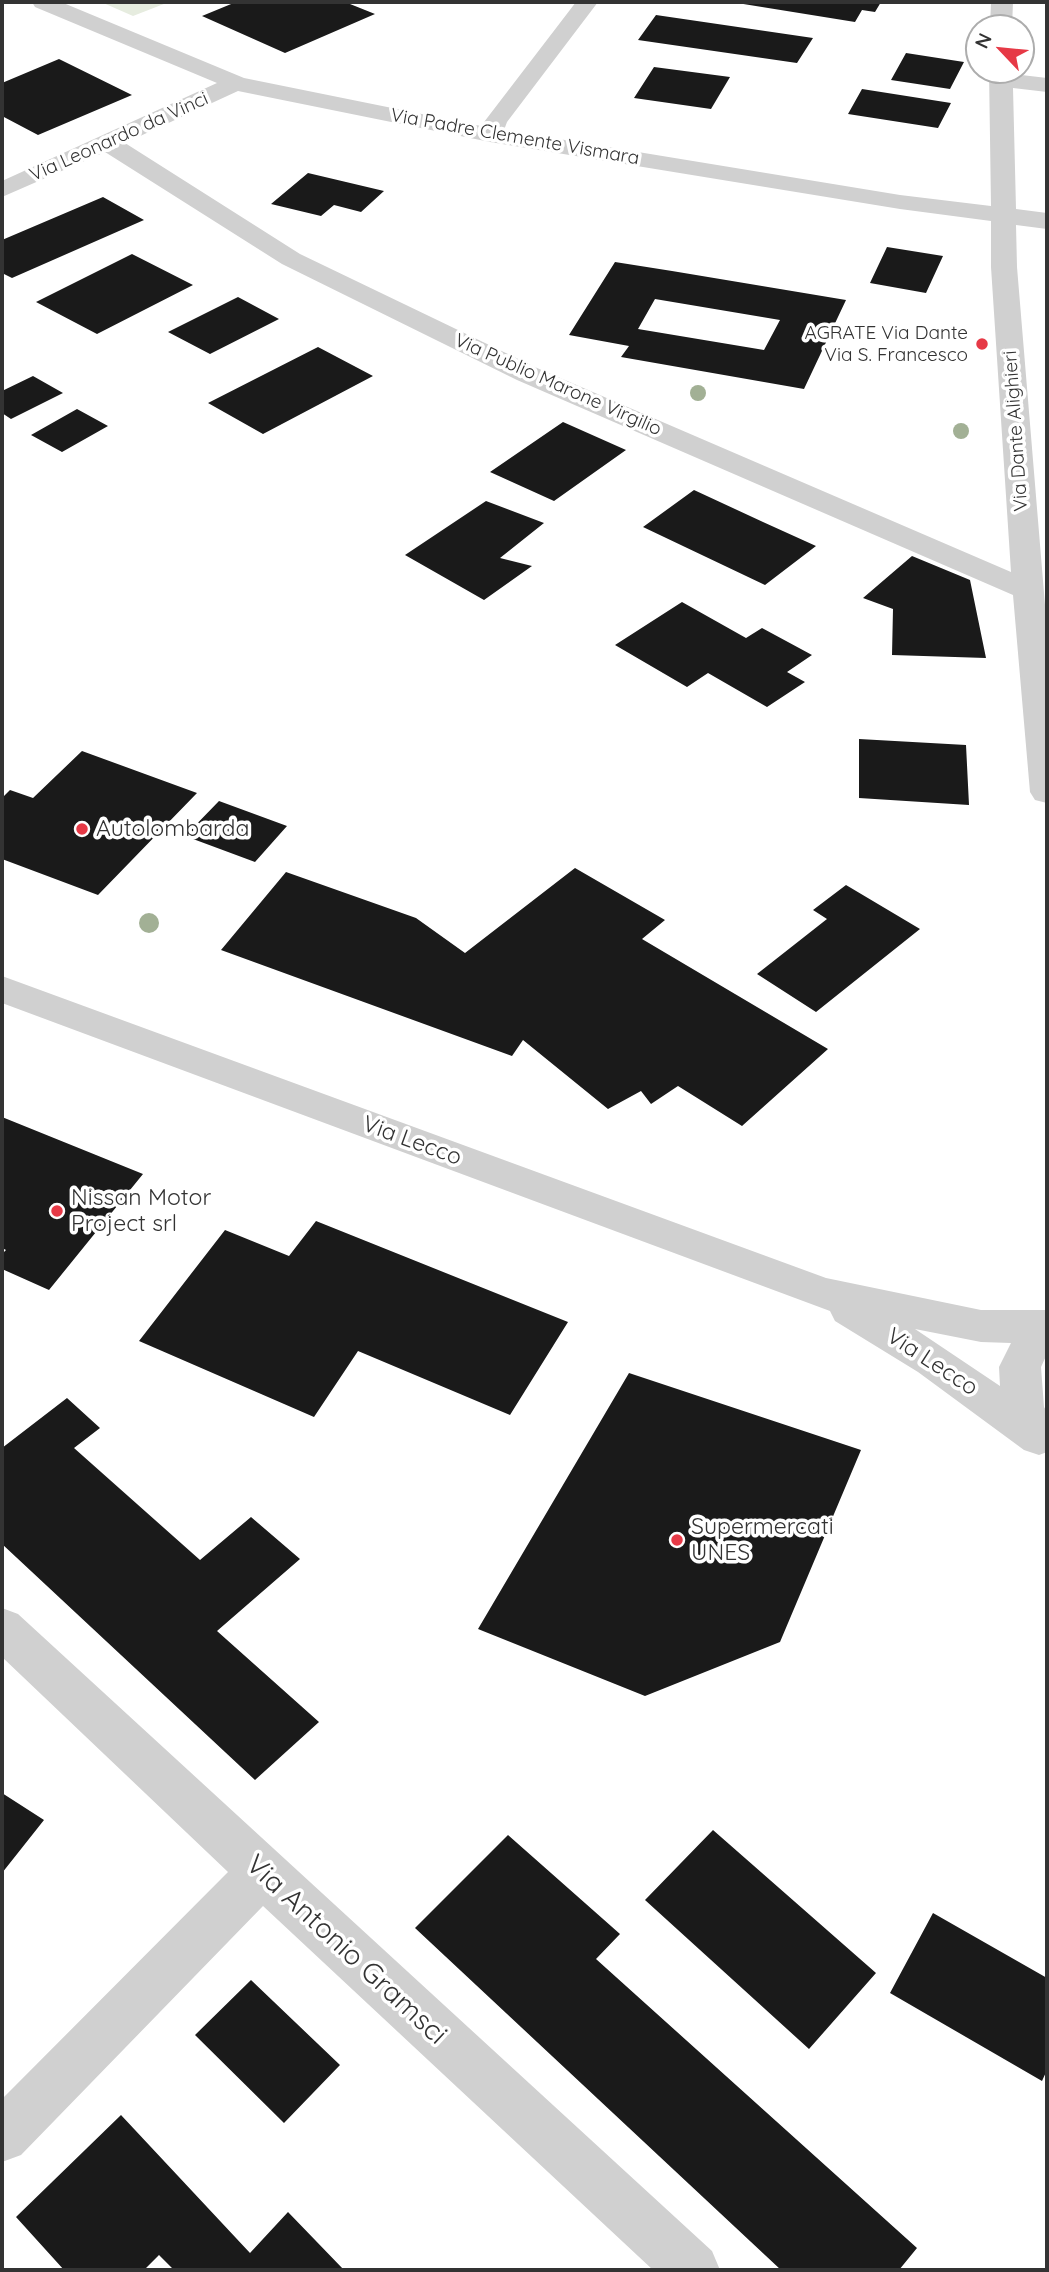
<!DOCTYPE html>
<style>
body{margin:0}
#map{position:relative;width:1049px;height:2272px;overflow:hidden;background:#fff;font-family:Quicksand,sans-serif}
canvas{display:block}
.frame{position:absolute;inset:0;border:4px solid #333;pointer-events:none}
.north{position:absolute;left:965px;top:14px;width:70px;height:70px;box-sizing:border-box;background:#fff;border:2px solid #adadad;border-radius:50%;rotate:296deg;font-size:19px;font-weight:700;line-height:28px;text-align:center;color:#333}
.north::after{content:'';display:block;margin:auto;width:24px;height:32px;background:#e63946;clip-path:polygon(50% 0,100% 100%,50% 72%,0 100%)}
</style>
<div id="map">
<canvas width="1049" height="2272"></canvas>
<div class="frame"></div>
<div class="north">N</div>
</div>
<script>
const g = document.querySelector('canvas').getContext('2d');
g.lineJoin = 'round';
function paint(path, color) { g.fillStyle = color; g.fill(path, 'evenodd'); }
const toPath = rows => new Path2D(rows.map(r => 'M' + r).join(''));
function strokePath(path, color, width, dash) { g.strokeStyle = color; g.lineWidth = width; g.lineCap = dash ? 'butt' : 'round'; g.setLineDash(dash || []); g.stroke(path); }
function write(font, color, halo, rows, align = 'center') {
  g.font = font + ' Quicksand,sans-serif'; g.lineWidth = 7; g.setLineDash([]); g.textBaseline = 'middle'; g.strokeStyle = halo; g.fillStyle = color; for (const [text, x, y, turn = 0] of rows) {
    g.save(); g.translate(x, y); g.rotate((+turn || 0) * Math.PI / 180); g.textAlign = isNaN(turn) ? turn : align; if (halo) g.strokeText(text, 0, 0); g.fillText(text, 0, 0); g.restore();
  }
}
paint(toPath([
 [101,2,169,2,133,16]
]), '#e6ecdf');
paint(toPath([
 [236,2,345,2,375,14,285,53,202,16],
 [731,2,881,2,875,12,862,10,855,22],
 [656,15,813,38,797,63,638,40],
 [906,53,964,62,950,89,891,80],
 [59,59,132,95,38,135,2,116,2,83],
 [654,67,730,77,711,109,634,98],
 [862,89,951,103,938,128,848,114],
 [308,173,384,191,361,212,334,205,321,216,271,204],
 [103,197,144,220,12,278,2,273,2,240],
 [887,247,943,256,926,293,870,283],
 [132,254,193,285,97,334,36,302],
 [615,262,672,271,846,300,804,389,621,357,629,346,569,335],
 [655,299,780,320,764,350,638,329],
 [238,297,279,319,210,354,168,332],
 [318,347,373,376,263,434,208,403],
 [33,376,63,393,11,419,2,413,2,391],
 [77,409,108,426,62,452,31,435],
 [563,422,626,450,554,501,490,472],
 [694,490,763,522,816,546,765,585,643,527],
 [486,501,544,523,500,558,532,566,484,600,405,555],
 [912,556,970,580,986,658,892,655,893,609,863,598],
 [682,602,746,638,762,628,812,655,787,672,805,682,767,707,708,673,687,687,615,645],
 [859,739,966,745,969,805,859,798],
 [82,751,197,793,98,895,2,859,2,798,10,790,33,798],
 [219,801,287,826,255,862,185,836],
 [575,868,665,920,642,939,828,1049,742,1126,678,1086,651,1104,641,1091,608,1109,523,1040,512,1056,221,950,286,872,416,918,465,953],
 [846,885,920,929,816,1012,757,974,827,919,813,910],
 [2,1117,143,1174,49,1290,2,1269,2,1254,6,1250,2,1248],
 [316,1221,568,1322,510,1415,358,1351,314,1417,139,1341,225,1230,289,1256],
 [629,1373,861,1450,780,1642,645,1696,478,1629],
 [67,1398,100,1428,74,1448,200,1560,251,1517,300,1559,217,1631,319,1722,255,1780,2,1544,2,1448],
 [2,1793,44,1820,2,1873],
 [713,1830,876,1973,809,2049,645,1900],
 [508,1835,620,1934,596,1959,917,2248,899,2270,781,2270,415,1928],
 [933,1913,1047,1978,1047,2070,1042,2081,890,1993],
 [251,1980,340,2065,284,2123,195,2035],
 [121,2115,250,2253,288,2212,344,2270,174,2270,159,2255,144,2270,64,2270,16,2217]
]), '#1a1a1a');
paint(toPath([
 [32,2,61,2,244,78,481,126,576,2,598,2,507,122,504,130,900,195,991,206,989,70,1013,70,1013,74,1047,78,1047,92,1013,88,1016,209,1047,213,1047,229,1016,225,1017,267,1047,629,1047,803,1035,800,1030,792,1013,595,517,380,282,264,105,152,2,197,2,181,217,83,35,7,32,2],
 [238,91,490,142,900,209,991,221,991,267,1011,572,537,368,300,254,125,143,238,91],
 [991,2,1013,2,1012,28,990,28,991,2],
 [2,976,826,1278,981,1310,1047,1310,1047,1354,1041,1367,1044,1407,1047,1412,1047,1452,1039,1455,1024,1450,918,1372,835,1321,830,1311,2,1003,2,976],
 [915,1329,981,1342,1011,1343,999,1367,1000,1386,915,1329],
 [2,1608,18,1614,712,2251,720,2270,653,2270,263,1906,21,2155,2,2162,2,2099,228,1872,2,1657,2,1608]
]), '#d0d0d0');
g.fillStyle = '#a2b095';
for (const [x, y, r] of [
 [698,393,8],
 [961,431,8],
 [149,923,10]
]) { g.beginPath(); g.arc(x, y, r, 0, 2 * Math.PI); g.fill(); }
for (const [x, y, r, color] of [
 [982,344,7,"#e63946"],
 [82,829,7,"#e63946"],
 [57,1211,7,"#e63946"],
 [677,1540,7,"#e63946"]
]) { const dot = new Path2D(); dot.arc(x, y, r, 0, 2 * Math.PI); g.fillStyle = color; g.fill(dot); strokePath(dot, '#fff', 2.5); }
write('19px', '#333', '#fff', [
 ["Via Leonardo da Vinci",119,137,-24],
 ["Via Padre Clemente Vismara",515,137,10],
 ["Via Publio Marone Virgilio",558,385,24],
 ["Via Dante Alighieri",1016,431,-94]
]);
write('19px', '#333', '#fff', [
 ["AGRATE Via Dante",968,333],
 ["Via S. Francesco",968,355]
], 'right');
write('23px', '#333', '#fff', [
 ["Autolombarda",96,829],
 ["Nissan Motor",71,1198],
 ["Project srl",71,1224],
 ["Supermercati",691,1527],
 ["UNES",691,1553]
], 'left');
write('23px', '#333', '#fff', [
 ["Via Lecco",412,1141,20],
 ["Via Lecco",932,1362,33]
]);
write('28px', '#333', '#fff', [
 ["Via Antonio Gramsci",346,1950,43]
]);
</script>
